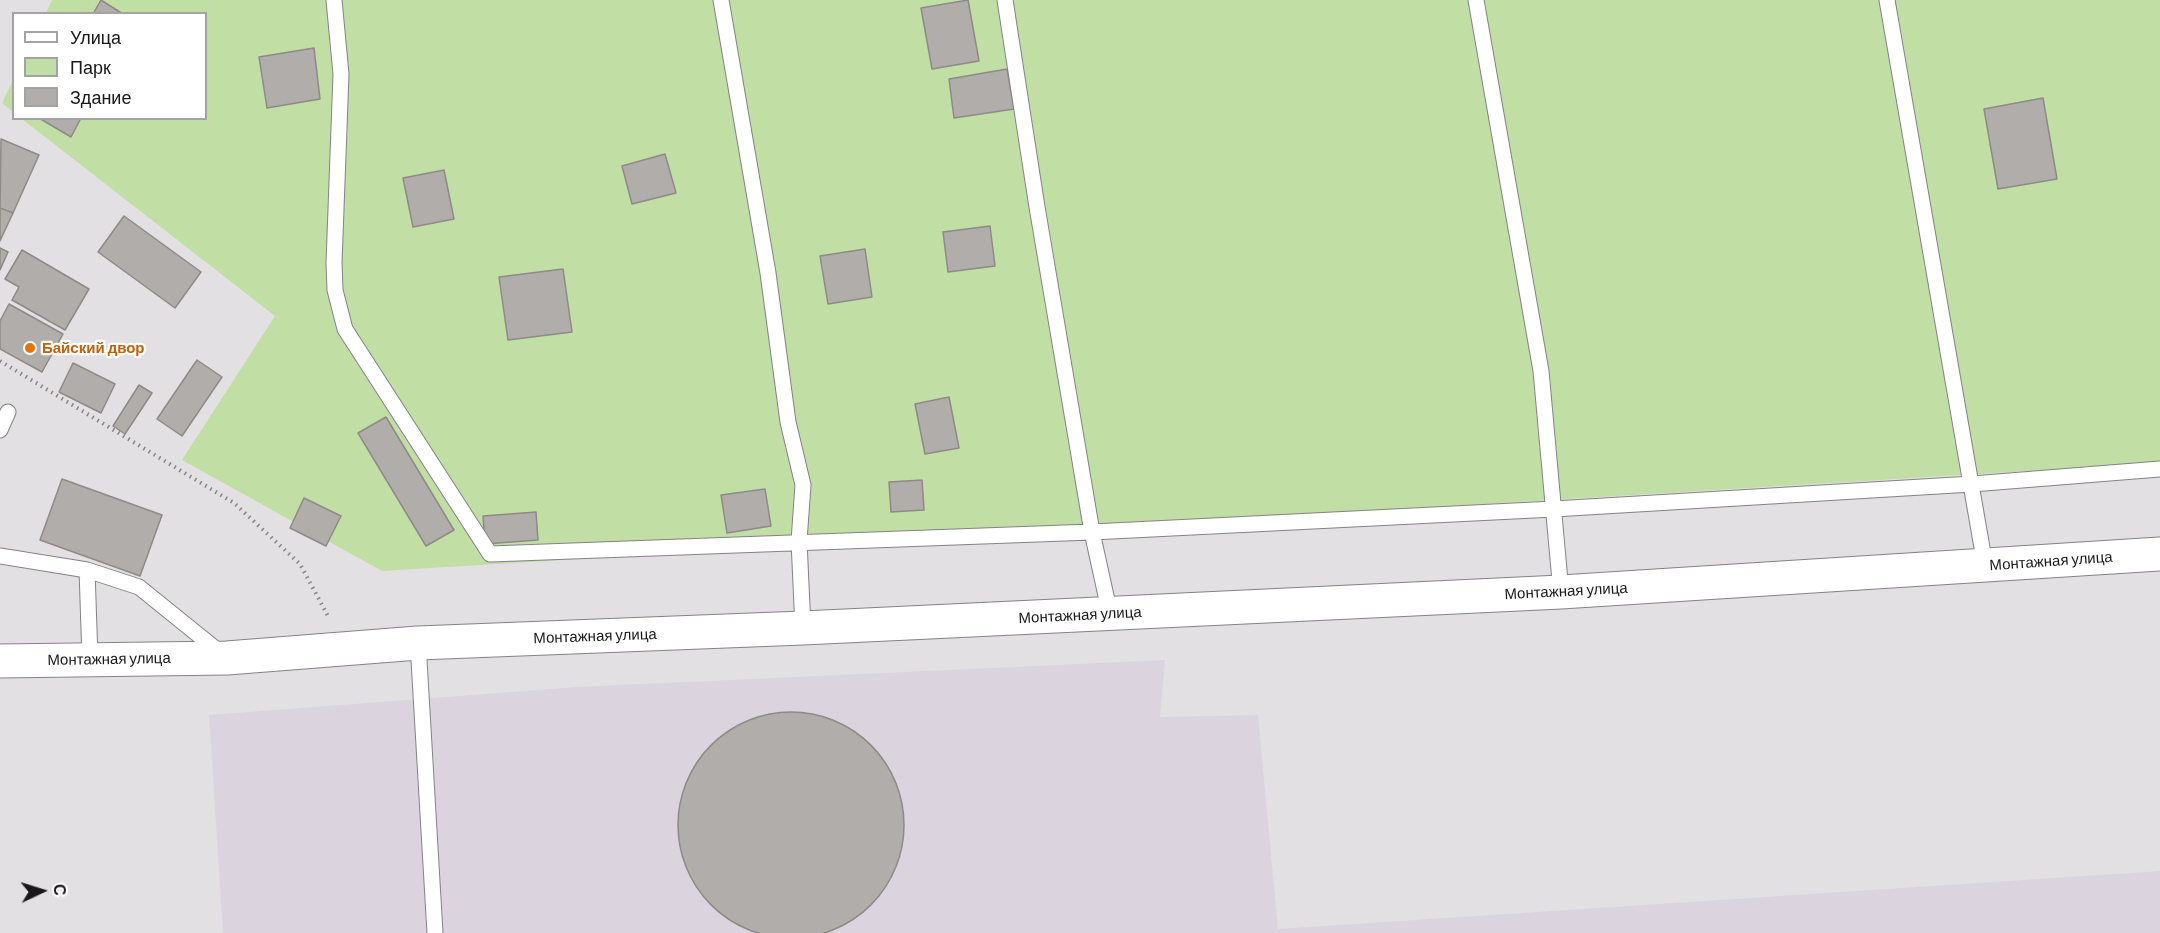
<!DOCTYPE html>
<meta charset="utf-8">
<style>
body{margin:0}
#map{position:relative;width:2160px;height:933px;overflow:hidden;background:#e3e0e4;font-family:Barlow,sans-serif}
canvas{display:block}
.legend{position:absolute;left:12px;top:12px;width:195px;height:108px;box-sizing:border-box;background:#fff;border:2px solid #a3a3a3;margin:0;padding:8px 10px;list-style:none;font-size:18px;color:#19181a}
.legend li{display:flex;align-items:center;gap:12px;height:30px}
.legend b{width:30px;border:2px solid #a3a3a3}
.north{position:absolute;left:12px;top:861px;width:60px;height:60px;-webkit-text-stroke:4px #fff;paint-order:stroke;rotate:86deg;font-size:16px;font-weight:700;line-height:24px;text-align:center;color:#19181a}
.north::after{content:'';display:block;margin:auto;width:21px;height:27px;background:#19181a;clip-path:polygon(50% 0,100% 100%,50% 72%,0 100%)}
</style>
<div id="map">
<canvas width="2160" height="933"></canvas>
<ul class="legend">
<li><b style="height:8px;background:#fff"></b>Улица</li>
<li><b style="height:16px;background:#c1dea5"></b>Парк</li>
<li><b style="height:16px;background:#b1adaa"></b>Здание</li>
</ul>
<div class="north">С</div>
</div>
<script>
const g = document.querySelector('canvas').getContext('2d');
g.lineJoin = 'round';
function paint(path, color) { g.fillStyle = color; g.fill(path, 'evenodd'); }
const toPath = rows => new Path2D(rows.map(r => 'M' + r).join(''));
function strokePath(path, color, width, dash) { g.strokeStyle = color; g.lineWidth = width; g.lineCap = dash ? 'butt' : 'round'; g.setLineDash(dash || []); g.stroke(path); }
function write(font, color, halo, rows, align = 'center') {
  g.font = font + ' Barlow,sans-serif'; g.lineWidth = 4.5; g.setLineDash([]); g.textBaseline = 'middle'; g.strokeStyle = halo; g.fillStyle = color; for (const [text, x, y, turn = 0] of rows) {
    g.save(); g.translate(x, y); g.rotate((+turn || 0) * Math.PI / 180); g.textAlign = isNaN(turn) ? turn : align; if (halo) g.strokeText(text, 0, 0); g.fillText(text, 0, 0); g.restore();
  }
}
paint(toPath([
 [1165,660,1160,717,1258,715,1278,929,2160,871,2160,933,223,933,209,715,577,687]
]), '#dbd4df');
paint(toPath([
 [52,0,2160,0,2160,463,382,571,182,460,275,316,22,119,206,118,206,14,46,13],
 [13,80,13,112,2,103]
]), '#c1dea5');
const building = toPath([
 [101,0,123,14,93,14,101,0],
 [968,0,979,61,932,69,921,8,968,0],
 [314,48,320,99,267,108,259,57,314,48],
 [1007,69,1014,109,954,118,949,79,1007,69],
 [2043,98,2057,179,1998,189,1984,109,2043,98],
 [39,118,81,118,71,137,39,118],
 [1,139,39,155,13,213,0,208,1,139],
 [665,154,676,193,632,204,622,166,665,154],
 [444,170,454,219,413,227,403,178,444,170],
 [0,208,13,213,0,241,0,208],
 [124,216,201,272,175,308,98,252,124,216],
 [990,226,995,266,948,272,943,232,990,226],
 [0,248,8,252,0,270,0,248],
 [865,249,872,297,828,304,820,256,865,249],
 [22,250,89,289,65,330,12,300,19,287,5,279,22,250],
 [563,269,572,332,508,340,499,277,563,269],
 [9,304,63,334,42,372,0,349,0,321,9,304],
 [197,360,222,377,182,436,157,419,197,360],
 [73,363,115,384,101,413,59,392,73,363],
 [139,385,152,393,125,434,113,426,139,385],
 [949,397,959,448,925,454,915,404,949,397],
 [386,417,454,530,426,546,358,433,386,417],
 [62,479,162,515,140,576,40,540,62,479],
 [922,480,924,510,891,512,889,482,922,480],
 [765,489,771,526,727,533,721,495,765,489],
 [304,498,341,516,326,546,290,528,304,498],
 [536,512,538,540,485,544,483,516,536,512],
 '678 825a113 113 0 1 1 226 0a113 113 0 1 1-226 0Z'
]);
paint(building, '#b1adaa');
strokePath(building, '#8e8a87', 1.5);
const service = toPath([
 [334,0,341,74,334,263,335,290,345,329,490,554,1092,532,1554,509,1972,484,2160,469],
 [721,0,768,273,788,422,803,485,799,541,803,628],
 [1005,0,1037,207,1092,532,1110,614],
 [1476,0,1541,371,1561,592],
 [1887,0,1985,565],
 [0,430,8,412],
 [0,556,87,570,90,659],
 [87,570,139,587,222,654],
 [418,643,435,933]
]);
const tertiary = toPath([
 [0,661,227,658,418,643,803,628,1561,592,2160,554]
]);
strokePath(service, '#848286', 17);
strokePath(tertiary, '#848286', 35);
strokePath(toPath([
 [0,361,234,503,300,564,328,616]
]), '#868487', 4, [1.5, 4.5]);
strokePath(service, '#fff', 15);
strokePath(tertiary, '#fff', 33);
for (const [x, y, r, color] of [
 [30,348,6,"#e8710a"]
]) { const dot = new Path2D(); dot.arc(x, y, r, 0, 2 * Math.PI); g.fillStyle = color; g.fill(dot); strokePath(dot, '#fff', 2); }
write('bold 15px', '#c56008', '#fff', [
 ["Байский двор",42,348]
], 'left');
write('15px', '#19181a', '#fff', [
 ["Монтажная улица",2051,561,-4],
 ["Монтажная улица",1566,591,-3],
 ["Монтажная улица",1080,615,-3],
 ["Монтажная улица",595,636,-2],
 ["Монтажная улица",109,659,-1]
]);
</script>
